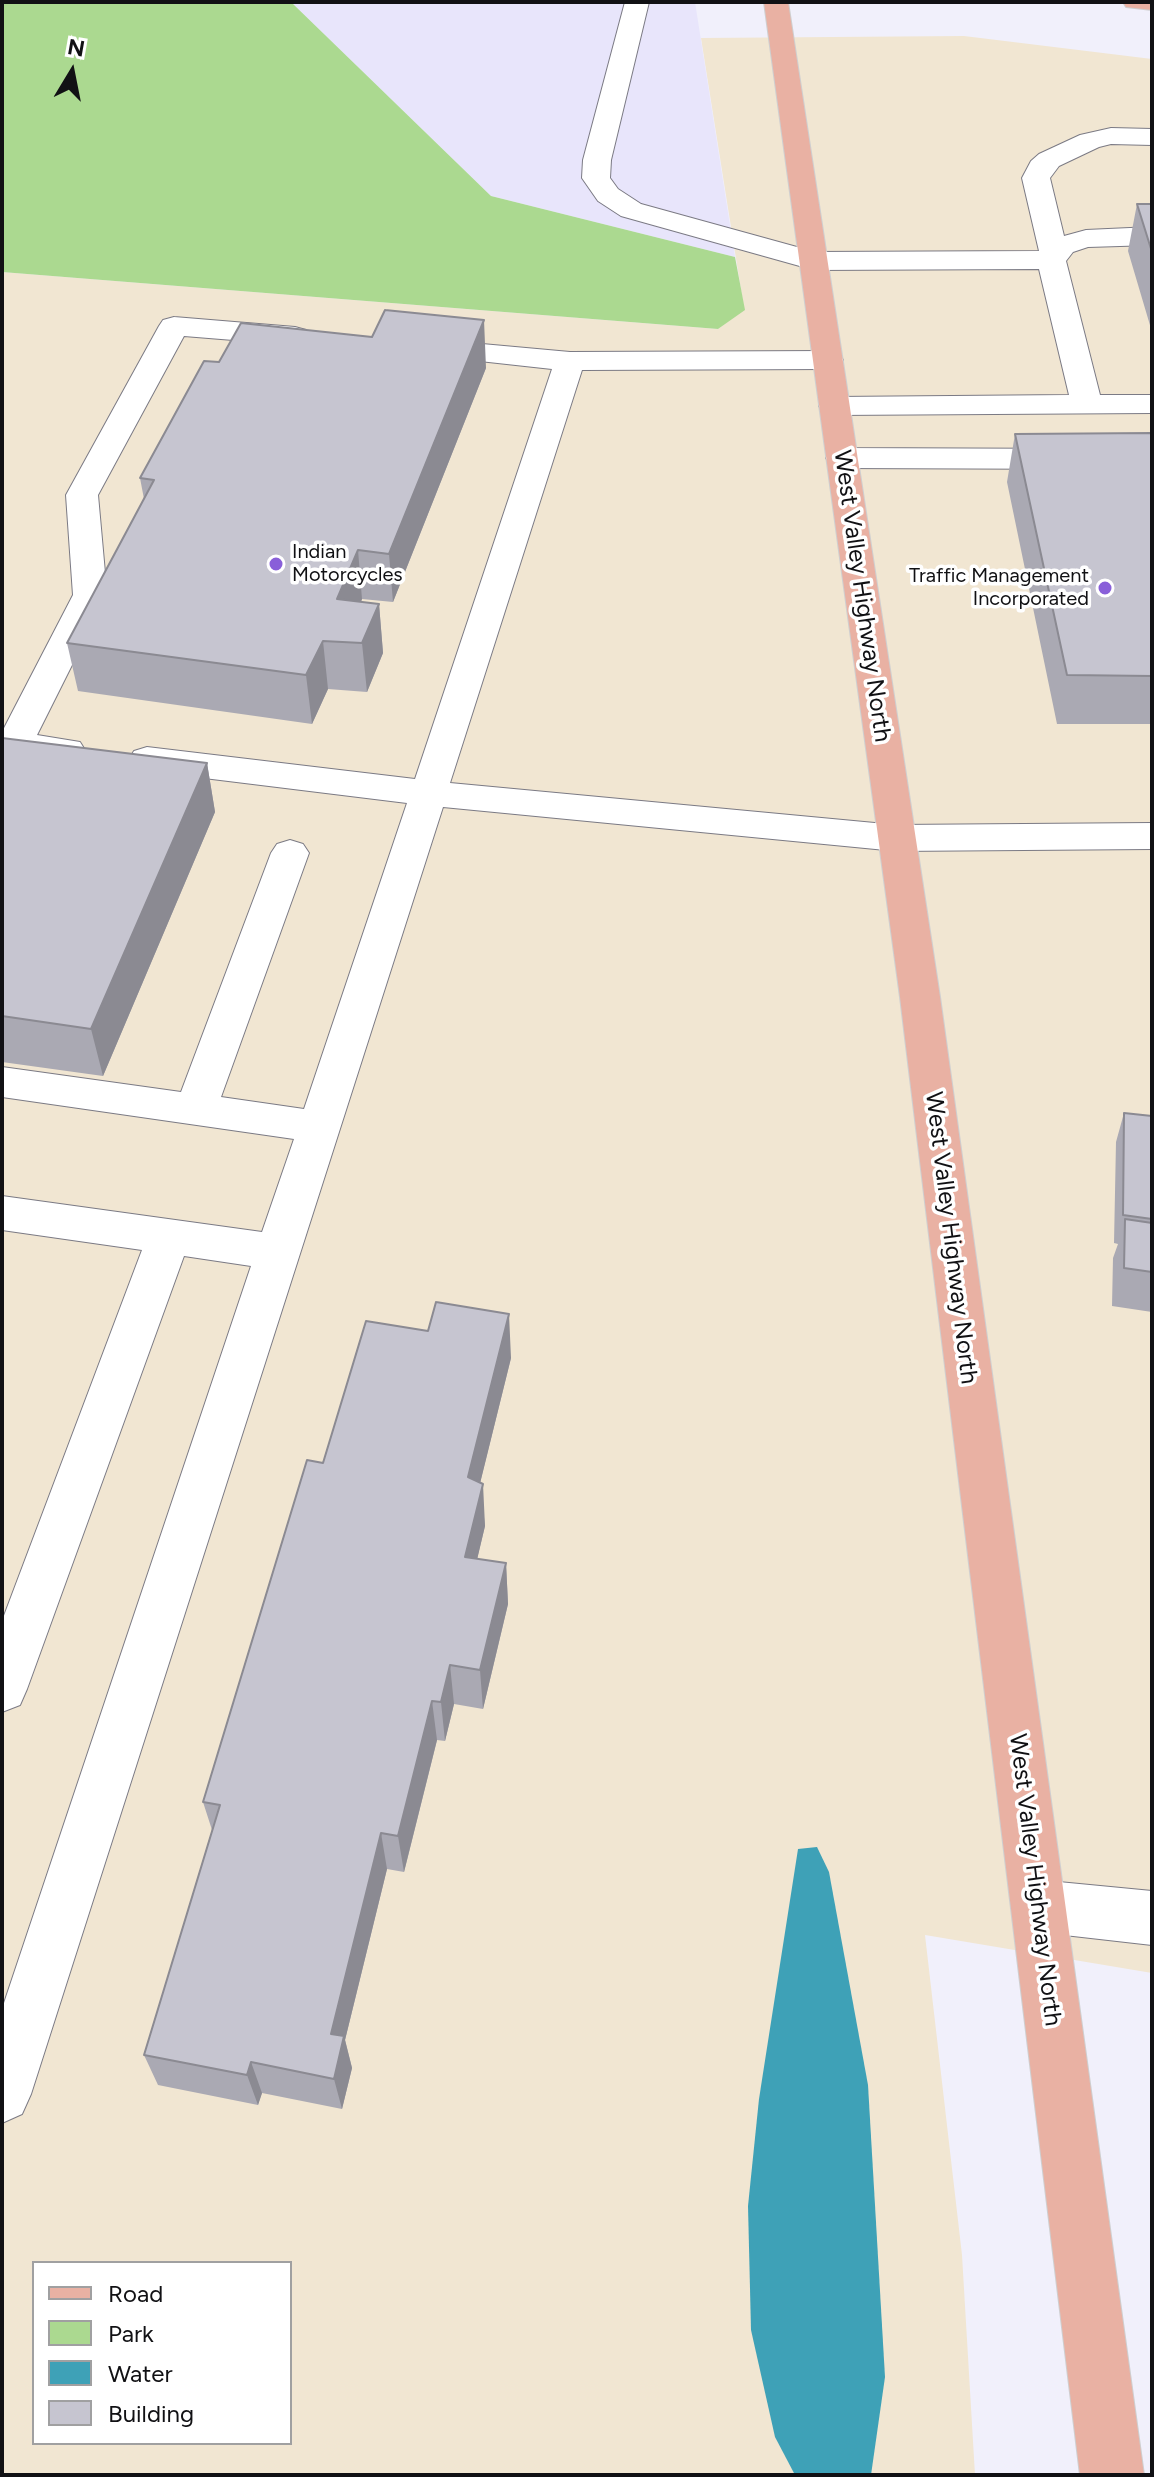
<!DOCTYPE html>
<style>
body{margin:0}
#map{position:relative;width:1154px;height:2477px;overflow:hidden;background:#f1f0fb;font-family:Figtree,sans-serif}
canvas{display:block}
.frame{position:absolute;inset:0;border:4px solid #111114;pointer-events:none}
.legend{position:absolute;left:32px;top:2261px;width:260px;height:184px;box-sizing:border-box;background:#fff;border:2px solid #a0a0a1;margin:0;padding:10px 14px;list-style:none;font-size:24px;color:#111114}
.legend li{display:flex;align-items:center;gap:16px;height:40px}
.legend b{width:40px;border:2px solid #a0a0a1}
.north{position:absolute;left:32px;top:32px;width:80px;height:80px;-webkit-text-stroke:6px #fff;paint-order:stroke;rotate:10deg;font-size:22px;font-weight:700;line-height:32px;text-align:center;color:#111114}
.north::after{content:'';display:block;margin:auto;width:28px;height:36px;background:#111114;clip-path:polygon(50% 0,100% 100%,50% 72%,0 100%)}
</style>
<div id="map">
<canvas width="1154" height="2477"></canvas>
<div class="frame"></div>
<ul class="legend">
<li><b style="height:10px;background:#e9b1a3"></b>Road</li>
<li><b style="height:22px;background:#abd990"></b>Park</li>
<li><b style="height:22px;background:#3ea1b7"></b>Water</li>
<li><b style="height:22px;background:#c6c5d0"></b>Building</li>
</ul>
<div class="north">N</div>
</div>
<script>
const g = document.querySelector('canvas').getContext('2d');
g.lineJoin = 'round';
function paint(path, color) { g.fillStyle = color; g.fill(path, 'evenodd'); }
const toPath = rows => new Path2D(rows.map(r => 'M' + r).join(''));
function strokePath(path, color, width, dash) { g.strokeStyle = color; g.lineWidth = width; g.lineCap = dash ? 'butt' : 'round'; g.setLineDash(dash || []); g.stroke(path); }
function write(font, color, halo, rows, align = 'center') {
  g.font = font + ' Figtree,sans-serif'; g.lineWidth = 7; g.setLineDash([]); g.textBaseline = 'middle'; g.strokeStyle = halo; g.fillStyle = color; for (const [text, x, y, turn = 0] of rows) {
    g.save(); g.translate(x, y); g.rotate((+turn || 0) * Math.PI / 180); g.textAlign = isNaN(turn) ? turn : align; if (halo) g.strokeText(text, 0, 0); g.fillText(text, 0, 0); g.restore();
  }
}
paint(toPath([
 [964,36,1152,59,1152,1973,925,1935,962,2255,975,2475,2,2475,2,272,718,329,744,309,701,38],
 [34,2263,290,2263,290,2443,34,2443]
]), '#f1e6d2');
paint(toPath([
 [291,2,695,2,735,257,491,196]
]), '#e8e5fb');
paint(toPath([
 [2,2,291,2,491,196,735,257,745,310,718,329,2,272]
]), '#abd990');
paint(toPath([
 [817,1847,829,1872,868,2085,885,2377,871,2475,795,2475,775,2437,751,2330,748,2206,759,2099,798,1849]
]), '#3ea1b7');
const minor = toPath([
 [625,2,649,2,611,160,610,178,618,189,641,204,815,252,1039,251,1022,178,1031,161,1039,154,1080,135,1111,128,1152,129,1152,145,1111,144,1099,147,1059,166,1050,178,1064,236,1086,230,1152,227,1152,245,1088,247,1073,252,1066,261,1100,395,1152,395,1152,413,835,415,824,413,819,406,824,399,835,397,1069,395,1039,269,814,270,621,216,598,201,582,178,583,160,625,2],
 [174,317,295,327,306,330,310,336,306,342,295,345,184,336,98,495,107,595,37,735,80,742,85,750,80,758,67,762,2,753,2,732,73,595,66,495,159,326,163,320,174,317],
 [427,339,570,352,828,351,839,354,843,360,839,366,828,369,582,370,450,783,896,825,1152,823,1152,849,896,851,443,807,31,2094,22,2114,2,2123,2,2009,251,1266,184,1256,27,1689,20,1705,2,1712,2,1621,142,1250,2,1230,2,1196,262,1232,294,1139,2,1097,2,1067,181,1092,271,853,277,844,290,840,303,844,309,853,221,1097,304,1109,407,803,147,771,134,767,129,759,134,751,147,747,415,779,552,369,416,354,412,348,416,342,427,339],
 [842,448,1093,449,1152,461,1152,481,1093,469,842,468,831,465,826,458,831,451,842,448],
 [1038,1880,1152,1891,1152,1945,1038,1932,1019,1925,1011,1906,1019,1887,1038,1880]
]);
const major = toPath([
 [764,2,788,2,940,997,1144,2475,1080,2475,900,997,764,2],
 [1123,2,1152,2,1152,10,1126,7,1123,2]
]);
strokePath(minor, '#7b7a84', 2);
strokePath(major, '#cfcfd0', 2);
paint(minor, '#fff');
paint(major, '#e9b1a3');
paint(toPath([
 [1137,204,1152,204,1152,332,1128,251],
 [486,368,393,602,362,599,361,602,379,604,383,653,367,692,328,689,312,724,78,691,67,643,144,499,140,478],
 [1152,433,1152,724,1057,724,1007,482,1015,434],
 [2,738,207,763,215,812,103,1076,2,1062],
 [1124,1113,1152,1116,1152,1312,1112,1306,1113,1258,1118,1244,1114,1243,1116,1142],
 [511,1358,480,1483,485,1526,477,1559,506,1563,508,1604,483,1709,454,1704,445,1741,437,1740,404,1872,387,1869,345,2040,352,2068,342,2109,262,2093,258,2105,158,2085,144,2055,212,1830,203,1802,323,1463]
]), '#aaa9b3');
paint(toPath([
 [484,320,486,368,393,602,389,554],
 [358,550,362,599,344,642,337,599],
 [379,604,383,653,367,692,362,643],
 [323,641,328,689,312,724,306,675],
 [207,763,215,812,103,1076,91,1029],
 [509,1314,511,1358,471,1520,468,1477],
 [483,1484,485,1526,468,1598,465,1557],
 [506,1563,508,1604,483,1709,480,1670],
 [450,1665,454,1704,445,1741,441,1702],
 [432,1701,437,1740,404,1872,398,1836],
 [381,1833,387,1869,345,2040,352,2068,342,2109,334,2079,331,2034],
 [251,2062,262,2093,258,2105,247,2075]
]), '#8b8a92');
const building = toPath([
 [1137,204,1152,204,1152,252,1137,204],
 [385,310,484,320,389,554,358,550,337,599,379,604,362,643,323,641,306,675,67,643,154,480,140,478,204,361,219,362,241,323,372,337,385,310],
 [1152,433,1152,676,1067,675,1015,434,1152,433],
 [2,738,207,763,91,1029,2,1016,2,738],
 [1124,1113,1152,1116,1152,1219,1123,1215,1124,1113],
 [1125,1219,1152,1223,1152,1272,1124,1268,1125,1219],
 [436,1302,509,1314,468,1477,483,1484,465,1557,506,1563,480,1670,450,1665,441,1702,432,1701,398,1836,381,1833,331,2034,344,2036,334,2079,251,2062,247,2075,144,2055,220,1805,203,1802,307,1460,323,1463,366,1321,428,1331,436,1302]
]);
paint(building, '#c6c5d0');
strokePath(building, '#8b8a92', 2);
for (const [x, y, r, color] of [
 [276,564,8,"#895fd9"],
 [1105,588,8,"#895fd9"]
]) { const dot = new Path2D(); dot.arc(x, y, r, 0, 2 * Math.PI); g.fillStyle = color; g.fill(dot); strokePath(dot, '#fff', 3); }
write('20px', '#111114', '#fff', [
 ["Indian",292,552],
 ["Motorcycles",292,575],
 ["Traffic Management",1089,576,"right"],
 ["Incorporated",1089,599,"right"]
], 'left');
write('24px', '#111114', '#fff', [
 ["West Valley Highway North",862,596,82],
 ["West Valley Highway North",951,1238,83],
 ["West Valley Highway North",1035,1880,83]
]);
</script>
